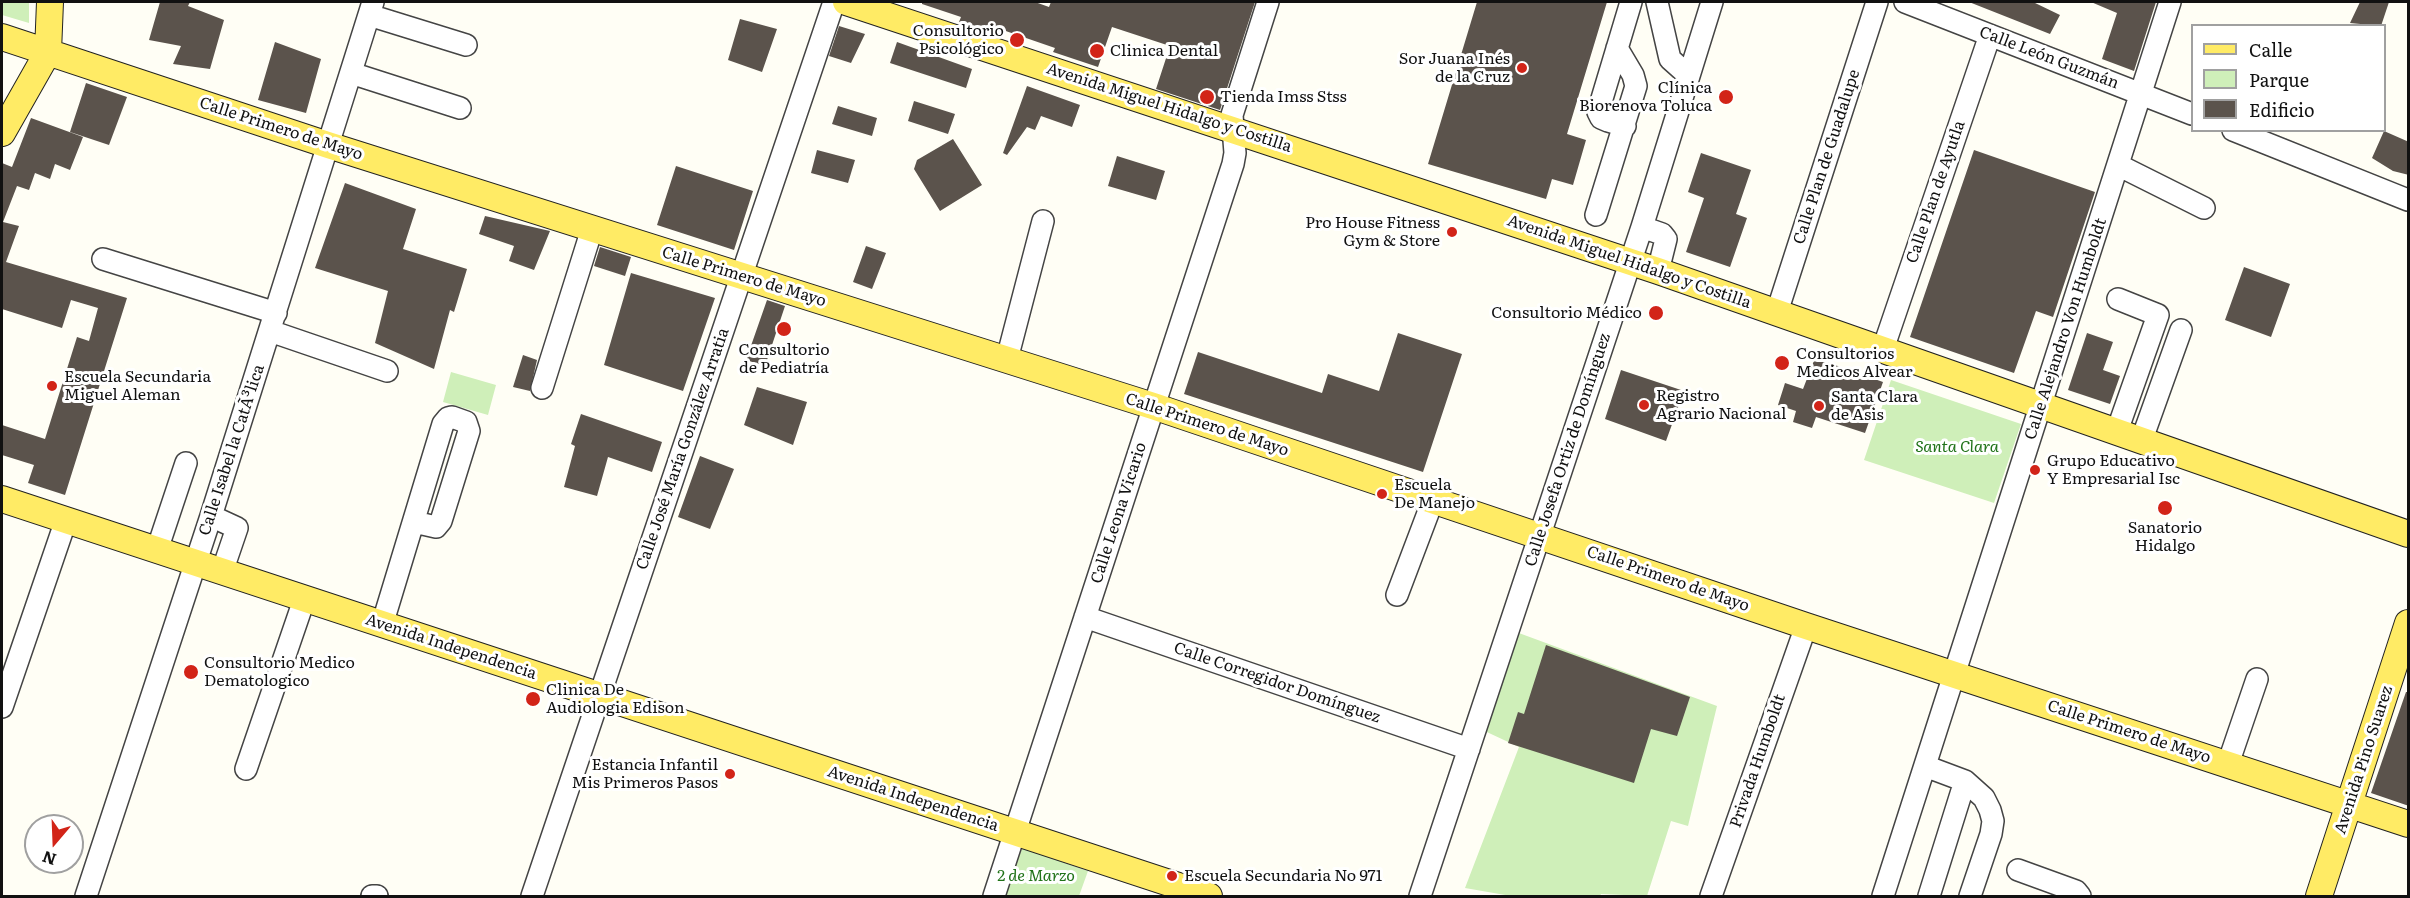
<!DOCTYPE html>
<meta charset="utf-8">
<style>
body{margin:0}
#map{position:relative;width:2410px;height:898px;overflow:hidden;background:#fffef5;font-family:Literata,serif}
canvas{display:block}
.frame{position:absolute;inset:0;border:3px solid #111;pointer-events:none}
.legend{position:absolute;left:2191px;top:24px;width:195px;height:108px;box-sizing:border-box;background:#fff;border:2px solid #a0a0a0;margin:0;padding:8px 10px;list-style:none;font-size:18px;color:#111}
.legend li{display:flex;align-items:center;gap:12px;height:30px}
.legend b{width:30px;border:2px solid #a0a0a0}
.north{position:absolute;left:24px;top:814px;width:60px;height:60px;box-sizing:border-box;background:#fff;border:2px solid #a0a0a0;border-radius:50%;rotate:199deg;font-size:16px;font-weight:700;line-height:24px;text-align:center;color:#111}
.north::after{content:'';display:block;margin:auto;width:21px;height:27px;background:#d22418;clip-path:polygon(50% 0,100% 100%,50% 72%,0 100%)}
</style>
<div id="map">
<canvas width="2410" height="898"></canvas>
<div class="frame"></div>
<ul class="legend">
<li><b style="height:8px;background:#ffeb65"></b>Calle</li>
<li><b style="height:16px;background:#cfefb9"></b>Parque</li>
<li><b style="height:16px;background:#5b534c"></b>Edificio</li>
</ul>
<div class="north">N</div>
</div>
<script>
const g = document.querySelector('canvas').getContext('2d');
g.lineJoin = 'round';
function paint(path, color) { g.fillStyle = color; g.fill(path, 'evenodd'); }
const toPath = rows => new Path2D(rows.map(r => 'M' + r).join(''));
function strokePath(path, color, width, dash) { g.strokeStyle = color; g.lineWidth = width; g.lineCap = dash ? 'butt' : 'round'; g.setLineDash(dash || []); g.stroke(path); }
function write(font, color, halo, rows, align = 'center') {
  g.font = font + ' Literata,serif'; g.lineWidth = 6; g.setLineDash([]); g.textBaseline = 'middle'; g.strokeStyle = halo; g.fillStyle = color; for (const [text, x, y, turn = 0] of rows) {
    g.save(); g.translate(x, y); g.rotate((+turn || 0) * Math.PI / 180); g.textAlign = isNaN(turn) ? turn : align; if (halo) g.strokeText(text, 0, 0); g.fillText(text, 0, 0); g.restore();
  }
}
paint(toPath([
 [2,2,29,2,29,23,2,15],
 [451,372,496,385,488,415,443,402],
 [1891,380,2021,424,1994,503,1864,460],
 [1508,629,1717,706,1688,826,1671,821,1647,896,1601,894,1600,896,1511,896,1465,888,1519,747,1476,727],
 [1022,848,1088,871,1079,896,1005,896]
]), '#cfefb9');
paint(toPath([
 [160,2,190,2,188,6,224,20,210,69,173,64,181,46,149,40],
 [922,2,1035,2,1049,7,1051,2,1255,2,1220,110,1156,89,1170,46,1112,27,1098,67,1053,52,1055,48,997,28,995,35,959,22,961,17,922,4],
 [1477,2,1607,2,1567,134,1586,140,1573,185,1552,179,1546,199,1428,164],
 [1969,2,2033,2,2060,15,2050,34],
 [2091,2,2156,2,2134,71,2102,59,2117,13],
 [2360,2,2389,2,2381,26,2350,23],
 [740,19,777,29,762,72,728,60],
 [839,26,865,34,851,63,829,56],
 [275,42,321,59,306,113,258,100],
 [897,42,972,69,966,88,890,63],
 [86,83,127,97,109,145,70,132],
 [1027,86,1080,105,1072,127,1041,116,1035,130,1027,127,1007,155,1003,153],
 [914,101,955,114,948,134,908,121],
 [838,106,877,118,872,136,832,124],
 [31,118,83,137,70,170,55,164,50,179,35,173,29,190,17,186,3,222,19,226,6,262,127,298,65,495,28,483,34,465,2,455,2,425,45,439,77,337,89,341,98,308,71,300,62,328,2,309,2,163,12,167],
 [2384,131,2409,142,2409,175,2393,171,2372,158],
 [953,139,982,185,940,211,914,169,917,160],
 [817,150,855,160,848,183,811,173],
 [1974,150,2095,192,2053,317,2036,311,2014,373,1910,337],
 [1701,153,1751,170,1736,214,1747,218,1730,267,1686,252,1704,198,1688,192],
 [1117,156,1165,171,1156,200,1108,186],
 [676,166,753,191,734,250,657,225],
 [345,183,416,209,403,249,467,269,454,312,450,310,434,369,375,343,388,291,315,268],
 [485,216,550,231,534,270,509,261,514,246,479,234],
 [866,246,886,253,872,289,853,282],
 [600,247,631,257,625,276,594,266],
 [2244,267,2290,284,2271,337,2225,320],
 [631,273,715,298,683,391,604,365],
 [767,300,785,306,765,366,746,360],
 [1398,333,1462,354,1423,472,1184,394,1198,352,1322,393,1328,374,1379,391],
 [2087,333,2113,342,2103,370,2120,376,2110,404,2068,390],
 [523,355,537,360,530,391,513,387],
 [1815,358,1883,382,1865,433,1816,417,1812,428,1793,422,1796,411,1778,405,1785,383,1803,389],
 [1621,370,1684,391,1666,441,1605,419],
 [757,387,807,402,793,445,744,425],
 [581,414,662,442,652,472,608,457,597,496,564,487,575,446,571,444],
 [700,456,734,469,710,529,678,517],
 [1546,645,1690,697,1677,736,1651,729,1634,783,1508,743,1518,712,1524,714],
 [2406,692,2409,692,2409,806,2371,793]
]), '#5b534c');
const minor = toPath([
 [1657,2,1670,59,1689,76],
 [1905,2,2192,114],
 [369,15,466,45],
 [351,73,460,108],
 [1625,126,1608,121,1601,118,1598,112,1631,2],
 [2233,130,2408,200],
 [2118,165,2204,208],
 [1596,215,1636,86,1633,75,1617,48],
 [1642,227,1662,234,1666,239,1658,271],
 [103,259,276,313],
 [1777,312,1877,2],
 [270,331,387,371],
 [1883,349,1990,35],
 [1007,359,1043,221],
 [542,388,592,229],
 [2117,431,2158,315,2118,299],
 [2142,439,2181,330],
 [211,516,237,528,222,572],
 [157,550,186,463],
 [1397,595,1433,500],
 [1085,617,1469,749],
 [382,625,443,424,448,418,452,417,466,422,469,431,441,521,436,527,414,522],
 [2,707,66,520],
 [2228,764,2257,679],
 [1925,766,1965,781,1984,798,1990,810,1993,821,1991,834,1970,896],
 [246,769,304,600],
 [2018,870,2076,891,2080,896],
 [86,896,211,516,373,2],
 [372,896,377,896],
 [532,896,834,2],
 [994,896,1233,164,1235,153,1232,115,1268,2],
 [1420,896,1642,227,1712,2],
 [1711,896,1806,626],
 [1883,896,2170,2],
 [1929,896,1965,781]
]);
const major = toPath([
 [846,2,1658,271,2408,534],
 [2,37,328,145,1153,406,1806,626,2408,824],
 [2,133,48,52,50,2],
 [2,499,1209,896],
 [2319,896,2408,623]
]);
strokePath(minor, '#444', 24);
strokePath(major, '#222', 28);
strokePath(minor, '#fff', 21);
strokePath(major, '#ffeb65', 26);
for (const [x, y, r, color] of [
 [1017,40,8,"#d22418"],
 [1097,51,8,"#d22418"],
 [1522,68,6,"#d22418"],
 [1207,97,8,"#d22418"],
 [1726,97,8,"#d22418"],
 [1452,232,6,"#d22418"],
 [1656,313,8,"#d22418"],
 [784,329,8,"#d22418"],
 [1782,363,8,"#d22418"],
 [52,386,6,"#d22418"],
 [1644,405,6,"#d22418"],
 [1819,406,6,"#d22418"],
 [2035,470,6,"#d22418"],
 [1382,494,6,"#d22418"],
 [2165,508,8,"#d22418"],
 [191,672,8,"#d22418"],
 [533,699,8,"#d22418"],
 [730,774,6,"#d22418"],
 [1172,876,6,"#d22418"]
]) { const dot = new Path2D(); dot.arc(x, y, r, 0, 2 * Math.PI); g.fillStyle = color; g.fill(dot); strokePath(dot, '#fff', 2); }
write('16px', '#111', '#fff', [
 ["Consultorio",1004,31,"right"],
 ["Psicológico",1004,49,"right"],
 ["Clinica Dental",1110,51],
 ["Sor Juana Inés",1510,59,"right"],
 ["de la Cruz",1510,77,"right"],
 ["Clínica",1712,88,"right"],
 ["Biorenova Toluca",1712,106,"right"],
 ["Tienda Imss Stss",1220,97],
 ["Pro House Fitness",1440,223,"right"],
 ["Gym & Store",1440,241,"right"],
 ["Consultorio Médico",1642,313,"right"],
 ["Consultorio",784,350,"center"],
 ["de Pediatría",784,368,"center"],
 ["Consultorios",1796,354],
 ["Medicos Alvear",1796,372],
 ["Escuela Secundaria",64,377],
 ["Miguel Aleman",64,395],
 ["Registro",1656,396],
 ["Agrario Nacional",1656,414],
 ["Santa Clara",1831,397],
 ["de Asis",1831,415],
 ["Grupo Educativo",2047,461],
 ["Y Empresarial Isc",2047,479],
 ["Escuela",1394,485],
 ["De Manejo",1394,503],
 ["Sanatorio",2165,528,"center"],
 ["Hidalgo",2165,546,"center"],
 ["Consultorio Medico",204,663],
 ["Dematologico",204,681],
 ["Clinica De",546,690],
 ["Audiologia Edison",546,708],
 ["Estancia Infantil",718,765,"right"],
 ["Mis Primeros Pasos",718,783,"right"],
 ["Escuela Secundaria No 971",1184,876]
], 'left');
write('16px', '#111', '#fff', [
 ["Calle León Guzmán",2049,58,21],
 ["Avenida Miguel Hidalgo y Costilla",1169,108,18],
 ["Calle Primero de Mayo",281,129,18],
 ["Calle Plan de Guadalupe",1827,157,-72],
 ["Calle Plan de Ayutla",1936,192,-71],
 ["Avenida Miguel Hidalgo y Costilla",1629,262,19],
 ["Calle Primero de Mayo",744,277,17],
 ["Calle Alejandro Von Humboldt",2066,329,-72],
 ["Calle Primero de Mayo",1207,425,18],
 ["Calle José María González Arratia",683,449,-71],
 ["Calle Isabel la CatÃ³lica",232,450,-72],
 ["Calle Josefa Ortiz de Domínguez",1568,450,-72],
 ["Calle Leona Vicario",1119,513,-72],
 ["Calle Primero de Mayo",1668,579,19],
 ["Avenida Independencia",451,647,18],
 ["Calle Corregidor Domínguez",1277,683,19],
 ["Calle Primero de Mayo",2129,732,18],
 ["Avenida Pino Suarez",2364,760,-72],
 ["Privada Humboldt",1758,761,-71],
 ["Avenida Independencia",913,799,18]
]);
write('italic 16px', '#207218', '#fff', [
 ["Santa Clara",1957,447],
 ["2 de Marzo",1036,876]
]);
</script>
